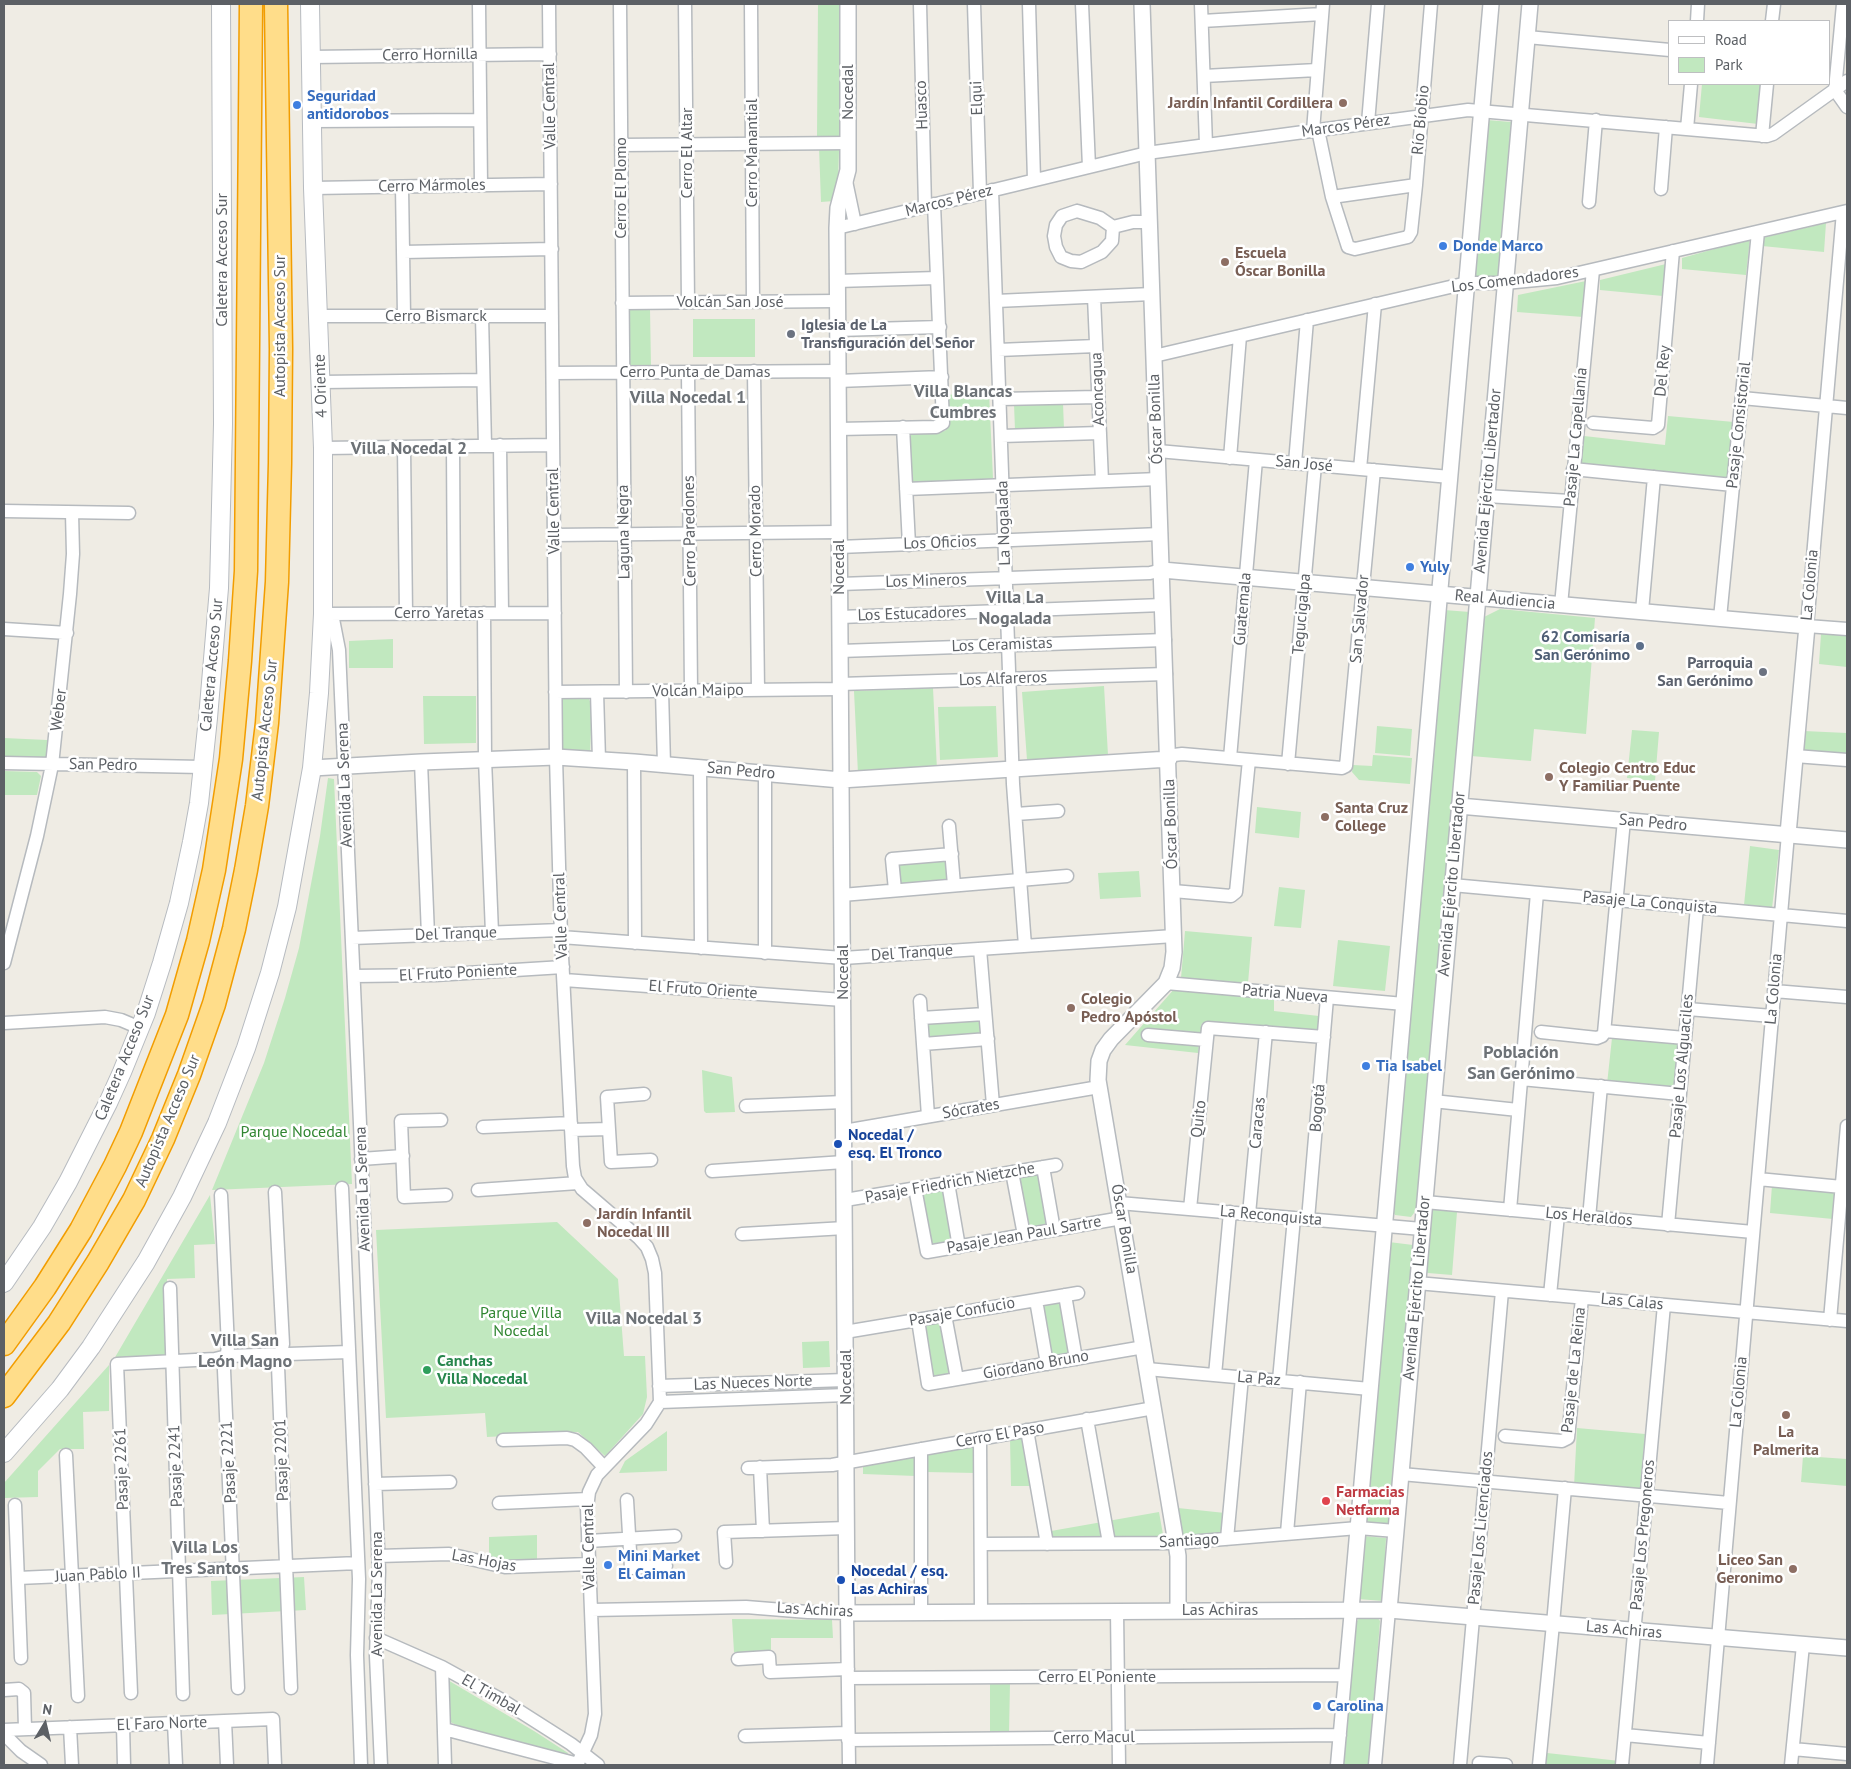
<!DOCTYPE html>
<meta charset="utf-8">
<style>
body{margin:0}
#map{position:relative;width:1851px;height:1769px;overflow:hidden;background:#efece4;font-family:"PT Sans",sans-serif}
canvas{display:block}
.frame{position:absolute;inset:0;border:5px solid #5c6065;pointer-events:none}
.legend{position:absolute;left:1668px;top:20px;width:162px;height:65px;box-sizing:border-box;background:#fff;border:1px solid #bebfc1;margin:0;padding:6px 9px;list-style:none;font-size:15px;color:#5c6065}
.legend li{display:flex;align-items:center;gap:10px;height:25px}
.legend b{width:25px;border:1px solid #bebfc1}
.north{position:absolute;left:20px;top:1699px;width:50px;height:50px;-webkit-text-stroke:4px #fff;paint-order:stroke;rotate:9deg;font-size:14px;font-weight:700;line-height:20px;text-align:center;color:#5c6065}
.north::after{content:'';display:block;margin:auto;width:18px;height:22px;background:#5c6065;clip-path:polygon(50% 0,100% 100%,50% 72%,0 100%)}
</style>
<div id="map">
<canvas width="1851" height="1769"></canvas>
<div class="frame"></div>
<ul class="legend">
<li><b style="height:6px;background:#fff"></b>Road</li>
<li><b style="height:14px;background:#c1e8bf"></b>Park</li>
</ul>
<div class="north">N</div>
</div>
<script>
const g = document.querySelector('canvas').getContext('2d');
g.lineJoin = 'round';
function paint(path, color) { g.fillStyle = color; g.fill(path, 'evenodd'); }
const toPath = rows => new Path2D(rows.map(r => 'M' + r).join(''));
function strokePath(path, color, width, dash) { g.strokeStyle = color; g.lineWidth = width; g.lineCap = dash ? 'butt' : 'round'; g.setLineDash(dash || []); g.stroke(path); }
function write(font, color, halo, rows, align = 'center') {
  g.font = font + ' "PT Sans",sans-serif'; g.lineWidth = 5; g.setLineDash([]); g.textBaseline = 'middle'; g.strokeStyle = halo; g.fillStyle = color; for (const [text, x, y, turn = 0] of rows) {
    g.save(); g.translate(x, y); g.rotate((+turn || 0) * Math.PI / 180); g.textAlign = isNaN(turn) ? turn : align; if (halo) g.strokeText(text, 0, 0); g.fillText(text, 0, 0); g.restore();
  }
}
paint(toPath([
 [818,4,839,4,840,136,817,136],
 [1702,84,1762,84,1758,124,1699,117],
 [1487,120,1511,122,1500,275,1496,278,1475,276,1473,270],
 [819,147,835,147,839,150,838,185,834,201,821,202],
 [1826,223,1824,252,1762,246,1762,238],
 [1750,239,1746,275,1682,269,1682,258],
 [1666,264,1663,296,1600,290,1600,280],
 [1586,281,1583,317,1517,312,1518,295],
 [628,309,650,309,651,366,630,366],
 [693,319,755,319,755,357,693,357],
 [989,392,993,478,989,481,910,484,908,437,914,432,945,431,948,424,945,395],
 [1063,403,1064,429,1015,430,1014,404],
 [1668,416,1734,422,1728,483,1581,468,1584,436,1665,445],
 [1500,609,1595,618,1586,734,1534,729,1531,761,1471,756,1484,617],
 [1444,610,1470,612,1417,1209,1411,1217,1395,1215,1390,1206],
 [1821,634,1847,635,1847,667,1819,664],
 [393,639,393,668,349,668,349,641],
 [1104,686,1108,755,1027,760,1022,692],
 [933,688,937,770,858,774,854,691],
 [561,695,588,696,592,707,590,754,564,752,559,743],
 [423,696,476,696,476,743,424,744],
 [996,706,998,757,940,760,938,707],
 [1377,726,1412,729,1410,756,1375,753],
 [1632,730,1659,732,1655,781,1627,778],
 [1804,731,1847,733,1847,757,1802,754],
 [4,738,47,740,49,743,48,758,4,758],
 [1373,755,1412,758,1410,784,1359,780,1352,772,1353,765,1372,766],
 [4,771,37,772,41,776,37,795,4,795],
 [328,778,334,779,352,1184,212,1190,264,1063,285,998,299,948,320,836],
 [1257,807,1301,812,1299,838,1255,833],
 [1750,846,1779,850,1772,908,1744,905],
 [947,860,949,881,897,885,896,864],
 [1139,871,1141,897,1100,899,1098,873],
 [1279,887,1305,890,1301,928,1274,926],
 [1185,931,1252,937,1248,983,1181,978],
 [1338,940,1390,946,1385,991,1333,986],
 [1175,988,1274,1000,1274,1011,1319,1016,1317,1034,1202,1023,1198,1053,1125,1045],
 [981,1017,983,1036,926,1041,925,1021],
 [1612,1038,1678,1044,1675,1086,1671,1091,1607,1084],
 [702,1070,732,1077,735,1112,706,1113,704,1111],
 [1040,1170,1051,1227,1027,1230,1016,1175],
 [1772,1185,1835,1191,1833,1219,1770,1213],
 [941,1188,945,1191,954,1241,929,1249,918,1192],
 [210,1195,215,1244,194,1245,195,1278,167,1279,169,1357,114,1359],
 [1427,1208,1457,1212,1452,1275,1428,1273,1423,1270],
 [557,1222,618,1279,624,1356,645,1356,647,1397,643,1414,605,1456,578,1432,487,1437,485,1413,386,1418,376,1230],
 [1389,1242,1413,1245,1391,1524,1364,1522],
 [1061,1302,1070,1353,1054,1359,1049,1356,1041,1305],
 [942,1321,952,1377,934,1381,923,1324],
 [829,1341,830,1367,803,1368,802,1342],
 [109,1365,109,1411,83,1412,84,1449,60,1449,38,1471,38,1497,4,1498,4,1483],
 [1577,1428,1645,1434,1640,1491,1574,1486],
 [667,1431,667,1471,619,1473,625,1461],
 [1024,1436,1032,1486,1011,1486,1010,1439],
 [976,1444,976,1473,926,1472,926,1453],
 [915,1455,916,1476,863,1474,863,1462],
 [1803,1456,1847,1459,1847,1486,1801,1482],
 [1178,1508,1225,1513,1224,1534,1183,1535],
 [1159,1512,1164,1540,1052,1540,1051,1531],
 [537,1535,537,1562,499,1562,489,1559,489,1537],
 [1363,1536,1386,1538,1383,1601,1358,1599],
 [304,1577,306,1610,212,1615,211,1581],
 [1360,1617,1377,1617,1380,1621,1369,1765,1342,1765,1355,1624],
 [732,1619,832,1620,833,1638,771,1638,771,1652,734,1652],
 [446,1679,534,1731,568,1753,567,1756,463,1728,446,1720],
 [1010,1683,1009,1733,990,1734,990,1684],
 [1547,1753,1620,1761,1619,1765,1546,1765]
]), '#c1e8bf');
const minor = toPath([
 [479,4,481,185],
 [549,4,556,757,561,937,573,1166,575,1178,582,1189,639,1238,647,1247,652,1259,655,1273,660,1402,646,1424,597,1475,589,1492,587,1508,595,1714,591,1735,577,1765],
 [620,4,626,692],
 [685,4,688,302],
 [751,4,753,302],
 [920,4,925,207],
 [974,4,980,193],
 [1029,4,1034,180],
 [1082,4,1089,167],
 [1201,4,1206,145],
 [1843,4,1835,90,1847,107],
 [1202,21,1322,14],
 [1697,21,1698,4],
 [1772,21,1774,4],
 [1527,37,1670,50],
 [310,57,550,54],
 [1204,76,1317,70],
 [311,121,480,120],
 [1368,123,1378,4],
 [1687,129,1691,84],
 [1318,130,1332,197,1348,247,1355,249,1408,237,1411,232,1416,185,1431,4],
 [1313,131,1323,4],
 [1762,136,1767,84],
 [621,145,848,143],
 [846,181,855,224],
 [402,187,404,316],
 [313,188,551,184],
 [1661,189,1666,127],
 [992,190,1013,784,1025,946],
 [1332,197,1416,185],
 [1589,202,1596,120],
 [1077,211,1100,218,1113,227,1112,241,1102,252,1081,262,1071,261,1061,257,1056,247,1054,236,1056,225,1062,216,1077,211],
 [1843,212,1807,626,1847,629],
 [1113,227,1133,222,1149,222],
 [837,228,1147,153,1468,110,1767,136,1773,134,1847,81],
 [403,252,552,249],
 [837,281,937,278],
 [1094,297,1102,481],
 [996,301,1152,294],
 [622,303,837,301],
 [319,316,552,316],
 [482,316,485,446],
 [838,330,940,327],
 [998,350,1096,346],
 [1154,356,1467,283,1505,283,1557,278,1847,211],
 [754,371,758,690],
 [688,372,691,691],
 [553,373,838,371],
 [838,381,942,377],
 [321,382,483,380],
 [1742,398,1847,408],
 [1000,399,1098,397],
 [1593,423,1653,428,1658,425,1673,251],
 [903,427,909,545],
 [838,429,936,427,943,423,934,204],
 [1001,436,1100,433],
 [500,445,502,613],
 [453,446,454,613],
 [404,447,406,614],
 [323,448,553,445],
 [1158,451,1450,477],
 [1230,458,1240,336],
 [1295,463,1307,320],
 [1360,469,1375,304],
 [1573,469,1733,485],
 [906,489,1159,479],
 [1486,496,1570,501],
 [4,511,129,513],
 [554,535,839,532],
 [839,547,1161,534],
 [840,584,1150,573,1162,570],
 [1561,605,1593,270],
 [1642,611,1654,477],
 [484,613,485,759,492,933],
 [325,614,555,613],
 [332,614,339,650,358,1077,379,1571,376,1656,381,1765],
 [840,617,1163,605],
 [1720,618,1758,232],
 [4,629,67,633],
 [840,651,1165,640],
 [840,684,1166,674],
 [662,691,664,765],
 [555,692,840,689],
 [597,692,599,760],
 [1795,756,1847,760],
 [1230,758,1256,460],
 [1169,759,1174,755,1182,754,1342,768,1346,766,1374,470],
 [421,762,428,935],
 [634,762,635,943],
 [4,763,202,767],
 [1288,764,1315,465],
 [700,768,701,948],
 [1016,814,1058,811],
 [949,826,954,885],
 [1452,885,1847,921],
 [895,890,892,859,952,854],
 [1173,891,1231,896,1236,892,1249,760],
 [842,895,1067,876],
 [561,937,843,958,1174,936],
 [352,938,561,930],
 [980,949,993,1105],
 [765,953,765,774],
 [4,963,37,836,52,765,70,594,73,554,72,513],
 [354,976,435,975,563,967],
 [564,980,843,1000],
 [1166,983,1404,1004],
 [1774,991,1847,997],
 [920,1001,928,1116],
 [1688,1009,1772,1016],
 [921,1018,985,1014],
 [4,1023,105,1017,121,1020,140,1028],
 [1605,1031,1685,1038],
 [1541,1032,1597,1038,1602,1036,1604,1033,1624,820],
 [1148,1035,1206,1040],
 [923,1044,988,1039],
 [1521,1079,1680,1094],
 [644,1094,607,1097,611,1162,651,1160],
 [1433,1101,1518,1110],
 [746,1106,844,1102],
 [441,1120,401,1121,404,1197,446,1195],
 [483,1127,571,1123],
 [571,1130,609,1129],
 [844,1131,1099,1087],
 [361,1159,403,1156],
 [1043,1167,1054,1230],
 [712,1171,844,1162],
 [1012,1172,1024,1235],
 [1758,1179,1842,1187],
 [948,1183,959,1247],
 [342,1188,359,1579,357,1655,361,1765],
 [915,1188,927,1252,1122,1218],
 [478,1190,578,1183],
 [275,1192,283,1344,278,1366,291,1688],
 [221,1195,228,1347,224,1370,238,1688],
 [845,1200,1056,1165],
 [1425,1202,1753,1232],
 [1119,1203,1422,1229],
 [1190,1209,1208,1028,1324,1037],
 [1510,1210,1537,893],
 [1249,1214,1266,1032],
 [1589,1218,1601,1086],
 [1308,1219,1327,998],
 [1668,1225,1697,907],
 [742,1234,845,1228],
 [1417,1283,1847,1321],
 [170,1288,183,1694],
 [1065,1295,1076,1359],
 [1550,1295,1558,1215],
 [1036,1300,1047,1364],
 [945,1315,957,1379],
 [918,1320,928,1384,1144,1347],
 [1830,1320,1847,1126],
 [845,1332,1078,1293],
 [1147,1369,1370,1389],
 [1215,1375,1230,1212],
 [1279,1380,1294,1218],
 [659,1386,846,1380],
 [660,1402,846,1395],
 [1087,1419,1109,1543],
 [1027,1430,1047,1544],
 [1505,1436,1562,1441,1568,1438,1582,1298],
 [980,1438,981,1612],
 [503,1440,567,1438,575,1440,586,1448,604,1467],
 [66,1455,78,1696],
 [760,1467,763,1531],
 [748,1468,832,1465,1154,1408],
 [1401,1474,1729,1503],
 [375,1484,450,1482],
 [627,1500,631,1568,666,1566],
 [499,1503,588,1499],
 [15,1505,21,1658],
 [1287,1533,1300,1382],
 [1227,1539,1242,1377],
 [588,1541,675,1536],
 [981,1544,1176,1543,1358,1528,1396,1531],
 [378,1556,449,1554,505,1567,589,1564],
 [726,1562,724,1532,847,1528],
 [18,1578,358,1563],
 [591,1610,746,1607,808,1612,847,1613,849,1765],
 [1117,1611,1119,1765],
 [921,1612,921,1449],
 [376,1638,442,1667,502,1700,571,1744,598,1765],
 [738,1659,769,1657,770,1672,848,1669],
 [442,1667,445,1765],
 [848,1678,1345,1675],
 [4,1690,19,1689,24,1693,25,1729],
 [131,1693,117,1364,215,1359,227,1356,349,1352],
 [225,1721,227,1765],
 [174,1723,176,1765],
 [123,1725,124,1765],
 [70,1727,72,1765],
 [444,1729,578,1764],
 [4,1730,273,1719,275,1765],
 [4,1734,21,1751,41,1765],
 [1625,1735,1709,1743],
 [745,1736,848,1733],
 [848,1740,1340,1735],
 [1793,1749,1847,1754],
 [1479,1763,1506,1765],
 [1337,1765,1351,1609],
 [1375,1765,1389,1610],
 [1460,1765,1502,1291],
 [1539,1765,1553,1624,1565,1488],
 [1622,1765,1664,1305],
 [1707,1765,1788,834],
 [1791,1765,1803,1645]
]);
const tertiary = toPath([
 [848,4,848,170,838,208,837,228,847,1613,1389,1610,1847,1648],
 [1142,4,1174,952,1172,968,1166,983,1111,1039,1103,1050,1099,1061,1098,1080,1176,1543,1178,1556,1178,1610],
 [1162,570,1807,626,1788,834],
 [312,768,421,762,556,757,634,762,841,780,1169,759],
 [1459,806,1847,840],
 [1351,1609,1491,4],
 [1389,1610,1530,4]
]);
const secondary = toPath([
 [4,1283,42,1227,68,1182,108,1103,122,1072,146,1013,162,963,179,903,192,842,199,803,208,718,219,588,223,424,221,4],
 [4,1453,60,1389,91,1347,146,1262,182,1197,217,1123,246,1048,270,973,287,907,312,768,319,693,323,614,323,448,313,188,310,4]
]);
const motorway = toPath([
 [4,1344,45,1287,81,1230,115,1166,131,1132,177,1015,198,941,214,870,231,759,240,661,246,571,251,4],
 [4,1396,59,1323,98,1262,134,1200,163,1139,189,1075,214,1004,234,929,246,870,257,806,267,723,277,582,280,463,281,349,276,4]
]);
strokePath(minor, '#b6babe', 15);
strokePath(tertiary, '#b6babe', 18);
strokePath(secondary, '#b7bbc0', 20);
strokePath(motorway, '#f29d00', 25);
strokePath(minor, '#fff', 12);
strokePath(tertiary, '#fff', 15);
strokePath(secondary, '#fff', 18);
strokePath(motorway, '#ffdd8a', 22);
for (const [x, y, r, color] of [
 [1343,103,5,"#8d6e63"],
 [297,105,5,"#3f7fe0"],
 [1443,246,5,"#3f7fe0"],
 [1225,262,5,"#8d6e63"],
 [791,334,5,"#6b7280"],
 [1410,567,5,"#3f7fe0"],
 [1640,646,5,"#5c6f8a"],
 [1763,672,5,"#6b7280"],
 [1549,777,5,"#8d6e63"],
 [1325,817,5,"#8d6e63"],
 [1071,1008,5,"#8d6e63"],
 [1366,1066,5,"#3f7fe0"],
 [838,1144,5,"#1a4fb4"],
 [587,1223,5,"#8d6e63"],
 [427,1370,5,"#2e9e5b"],
 [1786,1415,5,"#8d6e63"],
 [1326,1501,5,"#e0444e"],
 [608,1565,5,"#3f7fe0"],
 [1793,1569,5,"#8d6e63"],
 [841,1580,5,"#1a4fb4"],
 [1317,1706,5,"#3f7fe0"]
]) { const dot = new Path2D(); dot.arc(x, y, r, 0, 2 * Math.PI); g.fillStyle = color; g.fill(dot); strokePath(dot, '#fff', 2); }
write('16px', '#5c6065', '#fff', [
 ["Cerro Hornilla",430,55,-1],
 ["Nocedal",848,92,-90],
 ["Elqui",977,98,-92],
 ["Huasco",922,105,-92],
 ["Valle Central",550,106,-91],
 ["Río Bíobio",1421,120,-85],
 ["Marcos Pérez",1346,126,-8],
 ["Cerro El Altar",687,153,-90],
 ["Cerro Manantial",752,153,-90],
 ["Cerro Mármoles",432,186,-1],
 ["Cerro El Plomo",621,188,-90],
 ["Marcos Pérez",949,201,-14],
 ["Caletera Acceso Sur",222,260,-90],
 ["Los Comendadores",1515,280,-7],
 ["Volcán San José",730,302],
 ["Cerro Bismarck",436,316],
 ["Autopista Acceso Sur",280,326,-90],
 ["Del Rey",1663,371,-85],
 ["Cerro Punta de Damas",695,372],
 ["4 Oriente",321,386,-92],
 ["Aconcagua",1098,389,-92],
 ["Óscar Bonilla",1156,419,-92],
 ["Pasaje Consistorial",1739,425,-84],
 ["Pasaje La Capellanía",1576,437,-85],
 ["San José",1304,464,5],
 ["Avenida Ejército Libertador",1488,481,-85],
 ["Valle Central",554,511,-91],
 ["La Nogalada",1004,523,-92],
 ["Cerro Paredones",690,531,-91],
 ["Cerro Morado",756,531,-91],
 ["Laguna Negra",624,532,-91],
 ["Los Oficios",940,543,-2],
 ["Nocedal",839,567,-90],
 ["Los Mineros",926,581,-2],
 ["La Colonia",1810,585,-85],
 ["Real Audiencia",1505,600,5],
 ["Guatemala",1243,609,-85],
 ["Cerro Yaretas",439,613],
 ["Los Estucadores",912,614,-2],
 ["Tegucigalpa",1302,614,-85],
 ["San Salvador",1360,619,-85],
 ["Los Ceramistas",1002,645,-2],
 ["Caletera Acceso Sur",212,665,-85],
 ["Los Alfareros",1003,679,-2],
 ["Volcán Maipo",698,691,-1],
 ["Weber",59,710,-83],
 ["Autopista Acceso Sur",265,730,-84],
 ["San Pedro",103,765,1],
 ["San Pedro",741,771,5],
 ["Avenida La Serena",345,785,-92],
 ["San Pedro",1653,823,5],
 ["Óscar Bonilla",1171,824,-92],
 ["Avenida Ejército Libertador",1452,884,-85],
 ["Pasaje La Conquista",1650,903,5],
 ["Valle Central",561,916,-92],
 ["Del Tranque",456,934,-2],
 ["Del Tranque",912,953,-4],
 ["Nocedal",843,972,-90],
 ["El Fruto Poniente",458,973,-3],
 ["La Colonia",1774,989,-85],
 ["El Fruto Oriente",703,990,4],
 ["Patria Nueva",1285,994,5],
 ["Caletera Acceso Sur",125,1058,-68],
 ["Pasaje Los Alguaciles",1682,1066,-85],
 ["Bogotá",1318,1108,-85],
 ["Sócrates",971,1109,-10],
 ["Quito",1199,1119,-84],
 ["Autopista Acceso Sur",168,1121,-67],
 ["Caracas",1258,1123,-85],
 ["Pasaje Friedrich Nietzche",950,1183,-10],
 ["Avenida La Serena",363,1189,-92],
 ["La Reconquista",1271,1216,5],
 ["Los Heraldos",1589,1217,5],
 ["Óscar Bonilla",1124,1229,80],
 ["Pasaje Jean Paul Sartre",1024,1235,-10],
 ["Avenida Ejército Libertador",1417,1288,-85],
 ["Las Calas",1632,1302,5],
 ["Pasaje Confucio",962,1312,-10],
 ["Giordano Bruno",1036,1365,-10],
 ["Pasaje de La Reina",1574,1370,-84],
 ["Nocedal",846,1377,-90],
 ["La Paz",1259,1379,5],
 ["Las Nueces Norte",753,1383,-2],
 ["La Colonia",1739,1392,-85],
 ["Cerro El Paso",1000,1435,-10],
 ["Pasaje 2201",282,1460,-92],
 ["Pasaje 2221",229,1462,-93],
 ["Pasaje 2241",176,1466,-92],
 ["Pasaje 2261",122,1469,-92],
 ["Pasaje Los Licenciados",1481,1528,-85],
 ["Pasaje Los Pregoneros",1643,1535,-85],
 ["Santiago",1189,1541,-3],
 ["Valle Central",589,1547,-91],
 ["Las Hojas",484,1561,10],
 ["Juan Pablo II",98,1575,-3],
 ["Avenida La Serena",377,1594,-90],
 ["Las Achiras",815,1610,3],
 ["Las Achiras",1220,1610],
 ["Las Achiras",1624,1630,5],
 ["Cerro El Poniente",1097,1677],
 ["El Timbal",491,1695,30],
 ["El Faro Norte",162,1724,-2],
 ["Cerro Macul",1094,1738,-1]
]);
write('bold 16px', '#366cbe', '#fff', [
 ["Seguridad",307,96],
 ["antidorobos",307,114],
 ["Donde Marco",1453,246],
 ["Yuly",1420,567],
 ["Tia Isabel",1376,1066],
 ["Mini Market",618,1556],
 ["El Caiman",618,1574],
 ["Carolina",1327,1706]
], 'left');
write('bold 16px', '#785e54', '#fff', [
 ["Jardín Infantil Cordillera",1333,103,"right"],
 ["Escuela",1235,253],
 ["Óscar Bonilla",1235,271],
 ["Colegio Centro Educ",1559,768],
 ["Y Familiar Puente",1559,786],
 ["Santa Cruz",1335,808],
 ["College",1335,826],
 ["Colegio",1081,999],
 ["Pedro Apóstol",1081,1017],
 ["Jardín Infantil",597,1214],
 ["Nocedal III",597,1232],
 ["La",1786,1432,"center"],
 ["Palmerita",1786,1450,"center"],
 ["Liceo San",1783,1560,"right"],
 ["Geronimo",1783,1578,"right"]
], 'left');
write('bold 16px', '#5b616d', '#fff', [
 ["Iglesia de La",801,325],
 ["Transfiguración del Señor",801,343],
 ["Parroquia",1753,663,"right"],
 ["San Gerónimo",1753,681,"right"]
], 'left');
write('bold 16px', '#4e5e75', '#fff', [
 ["62 Comisaría",1630,637],
 ["San Gerónimo",1630,655]
], 'right');
write('16px', '#318632', '#fff', [
 ["Parque Nocedal",294,1132],
 ["Parque Villa",521,1313],
 ["Nocedal",521,1331]
]);
write('bold 16px', '#164399', '#fff', [
 ["Nocedal /",848,1135],
 ["esq. El Tronco",848,1153],
 ["Nocedal / esq.",851,1571],
 ["Las Achiras",851,1589]
], 'left');
write('bold 16px', '#27864d', '#fff', [
 ["Canchas",437,1361],
 ["Villa Nocedal",437,1379]
], 'left');
write('bold 16px', '#be3a42', '#fff', [
 ["Farmacias",1336,1492],
 ["Netfarma",1336,1510]
], 'left');
write('bold 18px', '#6d7277', '#fff', [
 ["Villa Blancas",963,392],
 ["Cumbres",963,413],
 ["Villa Nocedal 1",688,398],
 ["Villa Nocedal 2",409,449],
 ["Villa La",1015,598],
 ["Nogalada",1015,619],
 ["Población",1521,1053],
 ["San Gerónimo",1521,1074],
 ["Villa Nocedal 3",644,1319],
 ["Villa San",245,1341],
 ["León Magno",245,1362],
 ["Villa Los",205,1548],
 ["Tres Santos",205,1569]
]);
</script>
